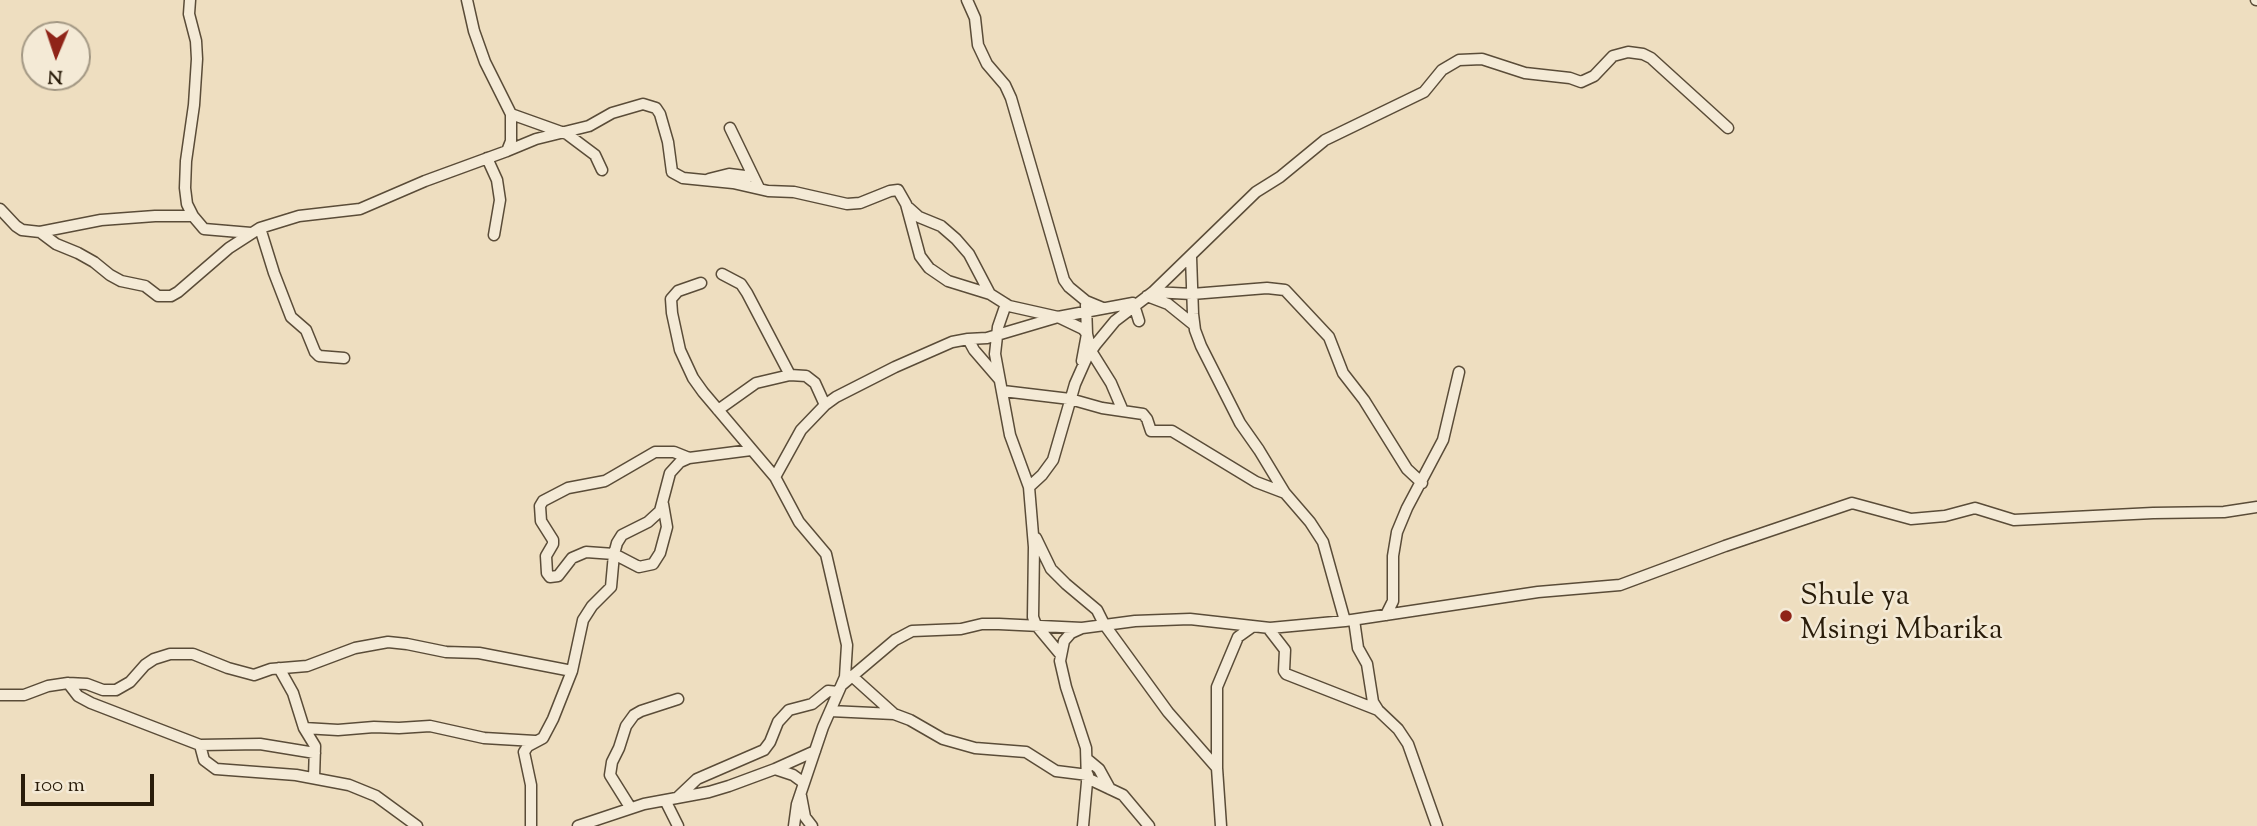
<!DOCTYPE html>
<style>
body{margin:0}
#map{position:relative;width:2257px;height:826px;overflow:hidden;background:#eedec0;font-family:"Sorts Mill Goudy",serif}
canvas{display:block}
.north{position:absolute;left:21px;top:21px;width:70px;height:70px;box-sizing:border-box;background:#f4ead6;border:2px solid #a39884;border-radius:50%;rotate:182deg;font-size:19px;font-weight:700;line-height:28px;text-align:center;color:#291c0a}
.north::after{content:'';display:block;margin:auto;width:24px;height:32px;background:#8f2418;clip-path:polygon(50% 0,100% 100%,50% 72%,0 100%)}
.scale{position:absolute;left:21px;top:774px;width:133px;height:32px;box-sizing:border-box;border:4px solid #291c0a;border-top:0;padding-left:9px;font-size:21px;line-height:24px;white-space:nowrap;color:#291c0a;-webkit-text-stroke:5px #f4ead6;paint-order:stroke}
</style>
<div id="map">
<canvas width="2257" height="826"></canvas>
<div class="north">N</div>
<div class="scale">100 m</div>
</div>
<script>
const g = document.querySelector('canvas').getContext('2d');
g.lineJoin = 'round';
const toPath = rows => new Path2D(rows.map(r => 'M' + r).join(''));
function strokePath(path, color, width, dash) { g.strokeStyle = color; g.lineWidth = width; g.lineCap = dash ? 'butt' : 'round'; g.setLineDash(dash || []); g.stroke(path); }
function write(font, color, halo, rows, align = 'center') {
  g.font = font + ' "Sorts Mill Goudy",serif'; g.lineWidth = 5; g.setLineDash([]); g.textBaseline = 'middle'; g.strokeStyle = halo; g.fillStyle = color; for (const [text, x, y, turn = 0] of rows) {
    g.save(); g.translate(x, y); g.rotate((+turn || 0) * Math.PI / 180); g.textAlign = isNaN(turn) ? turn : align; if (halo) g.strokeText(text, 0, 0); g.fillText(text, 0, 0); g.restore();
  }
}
const minor = toPath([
 [190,0,189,14,196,41,197,59,194,105,186,161,185,188,187,204,193,216,204,229,251,233],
 [967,0,975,18,978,45,987,64,1005,85,1011,98,1064,280,1069,287,1086,301,1103,308],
 [2256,0,2257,0],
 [511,114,567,134,595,155,602,170],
 [730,128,759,188],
 [507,151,536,139,589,126,612,113,643,104,656,108,660,114,668,142,672,172,683,178,733,183,768,191,794,192,847,204,860,203,890,191,898,190,906,204,920,256,929,268,948,281,990,294,1009,306,1058,317,1083,329,1087,334,1082,361],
 [487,158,497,180,500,200,494,235],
 [709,179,729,174,753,177],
 [909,208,919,217,941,226,956,239,969,254,990,294],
 [0,209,16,226,22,230,40,232,56,244,78,253,94,262,110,275,121,281,145,286,158,296,171,296,178,292,229,248,260,228,299,216,360,209,425,181,507,151,511,141,511,114,485,62,474,31,467,0],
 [260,228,274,273,291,317,306,330,315,352,319,356,344,358],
 [40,232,101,220,155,216,193,216],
 [1191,257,1193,314,1195,330,1201,346,1240,423,1259,450,1285,493,1310,522,1323,542,1345,621],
 [722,274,741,284,747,293,790,375],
 [701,283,678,291,671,299,672,313,680,350,693,378,703,392,775,477,799,522,826,554,847,645,845,677,823,727,797,804,794,826],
 [1153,292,1192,294,1267,288,1285,290,1329,337,1343,373,1364,400,1407,469,1422,483],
 [1147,296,1168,304,1194,325],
 [1006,304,998,327,995,354,1010,435,1029,487],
 [1086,305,1087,334,1091,351,1111,383,1123,411],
 [1134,305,1139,321],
 [968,339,974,350,999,379],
 [1003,391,1070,399,1102,408,1143,414,1147,419,1151,431,1172,431,1256,482,1285,493],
 [718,410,756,383,790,375,806,376,815,383,825,405],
 [775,477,801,430,825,405,836,397,895,367,952,342,968,339,987,338,1058,317,1133,303],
 [663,504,667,527,660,553,653,564,639,567,614,554,586,552,572,558,558,576,550,577,547,573,546,556,553,544,553,540,541,521,540,506,543,501,568,488,605,481,655,452,674,452,689,458],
 [1036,538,1051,569,1066,584,1097,610,1104,624,1168,712,1217,768],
 [1386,615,1393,601,1393,556,1397,532,1407,508,1443,440,1459,372],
 [1354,620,1358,648,1367,664,1373,702,1378,710,1398,729,1408,744,1437,826],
 [1268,628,1285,650,1284,671,1286,674,1378,710],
 [1061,655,1036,625,1033,617,1034,547,1029,487,1042,475,1053,460,1075,384,1087,357,1096,344,1115,321,1153,292,1256,192,1280,177,1325,140,1424,92,1442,70,1459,60,1482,59,1525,73,1570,78,1581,82,1594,76,1613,56,1628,52,1643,54,1651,58,1728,128],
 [279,668,293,693,304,728,315,746,314,778],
 [853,677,893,713],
 [68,683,78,696,91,703,200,745,204,760,216,769,296,775,349,785,376,796,417,826],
 [843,684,895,640,912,631,961,629,982,624,999,624,1082,628],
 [0,695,24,695,48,686,68,683,87,684,103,690,116,690,130,682,145,665,154,659,170,654,193,654,228,668,254,675,271,669,307,666,355,648,388,642,407,644,446,652,479,653,572,671],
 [830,711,894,714,910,720,943,739,975,748,1026,752,1056,771,1088,775],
 [304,728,338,730,374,727,399,728,430,726,484,738,535,741],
 [200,745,260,744,315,753],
 [1087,759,1099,769,1110,789],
 [775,769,793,775,804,783],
 [1087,778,1123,795,1149,826],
 [801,796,805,817,812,826],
 [678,797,697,779,764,750,770,742,778,722,789,710,812,704,828,691,838,692],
 [665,800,678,826],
 [630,807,610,775,612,762,619,748,626,726,634,715,641,711,678,699],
 [531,826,531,785,524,752,528,746,543,738,553,719,572,671,583,620,592,606,611,587,614,554,617,543,622,535,648,522,660,511,670,473,680,462,689,458,751,450],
 [578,826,644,804,709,792,729,786,775,769,815,751],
 [1083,826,1087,782,1086,748,1066,687,1060,661,1064,641,1071,633,1082,628,1135,621,1190,619,1270,628,1345,621,1538,592,1620,585,1725,546,1852,503,1911,519,1945,516,1975,508,2014,520,2153,513,2224,512,2257,507],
 [1221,826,1217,768,1217,687,1238,637,1252,627]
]);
strokePath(minor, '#5a4c38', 13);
strokePath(minor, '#f4ead6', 10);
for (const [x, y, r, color] of [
 [1786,616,7,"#8f2418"]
]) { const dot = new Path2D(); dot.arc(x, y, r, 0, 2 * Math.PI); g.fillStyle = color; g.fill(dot); strokePath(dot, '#f4ead6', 2.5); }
write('30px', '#291c0a', '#f4ead6', [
 ["Shule ya",1800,599],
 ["Msingi Mbarika",1800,633]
], 'left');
</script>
